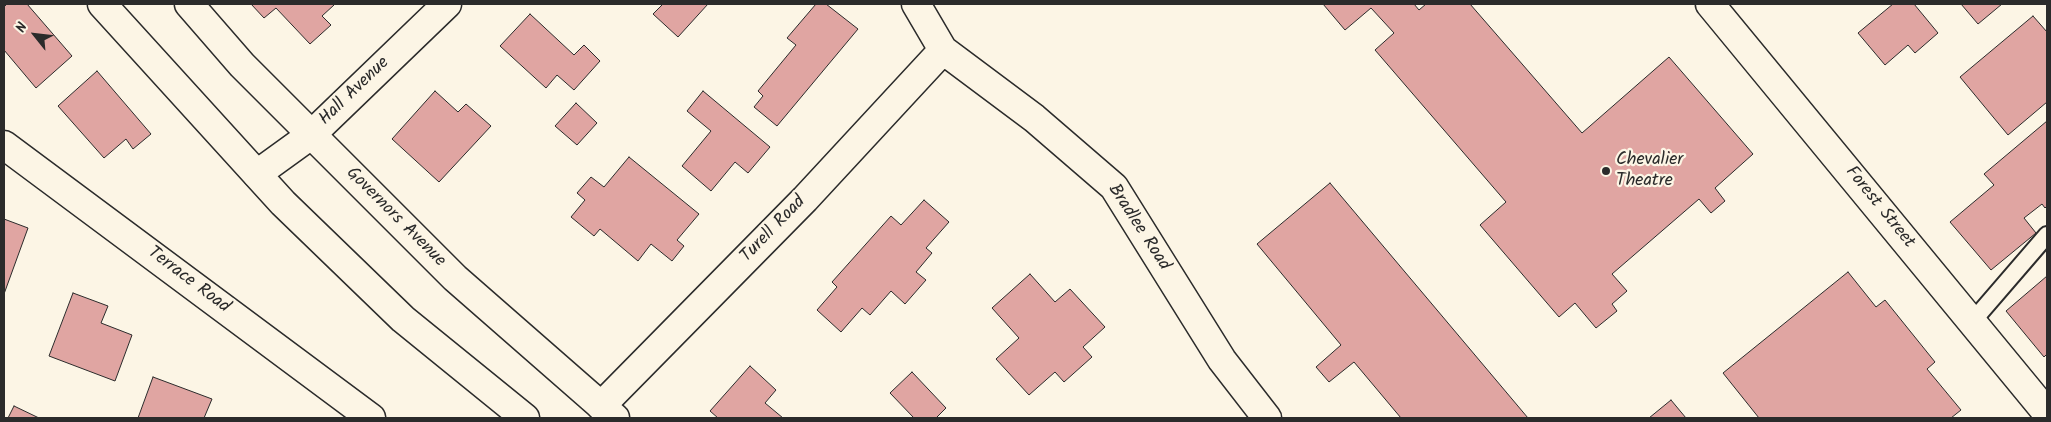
<!DOCTYPE html>
<style>
body{margin:0}
#map{position:relative;width:2051px;height:422px;overflow:hidden;background:#fcf5e5;font-family:Kalam,sans-serif}
canvas{display:block}
.frame{position:absolute;inset:0;border:5px solid #2b2b2b;pointer-events:none}
.north{position:absolute;left:10px;top:10px;width:50px;height:50px;-webkit-text-stroke:4px #fcf5e5;paint-order:stroke;rotate:299deg;font-size:14px;font-weight:700;line-height:20px;text-align:center;color:#2b2b2b}
.north::after{content:'';display:block;margin:auto;width:18px;height:22px;background:#2b2b2b;clip-path:polygon(50% 0,100% 100%,50% 72%,0 100%)}
</style>
<div id="map">
<canvas width="2051" height="422"></canvas>
<div class="frame"></div>
<div class="north">N</div>
</div>
<script>
const g = document.querySelector('canvas').getContext('2d');
g.lineJoin = 'round';
function paint(path, color) { g.fillStyle = color; g.fill(path, 'evenodd'); }
const toPath = rows => new Path2D(rows.map(r => 'M' + r).join(''));
function strokePath(path, color, width, dash) { g.strokeStyle = color; g.lineWidth = width; g.lineCap = dash ? 'butt' : 'round'; g.setLineDash(dash || []); g.stroke(path); }
function write(font, color, halo, rows, align = 'center') {
  g.font = font + ' Kalam,sans-serif'; g.lineWidth = 4.5; g.setLineDash([]); g.textBaseline = 'middle'; g.strokeStyle = halo; g.fillStyle = color; for (const [text, x, y, turn = 0] of rows) {
    g.save(); g.translate(x, y); g.rotate((+turn || 0) * Math.PI / 180); g.textAlign = isNaN(turn) ? turn : align; if (halo) g.strokeText(text, 0, 0); g.fillText(text, 0, 0); g.restore();
  }
}
const building = toPath([
 [7,4,27,4,72,56,36,88,4,50,4,7,7,4],
 [251,4,333,4,334,5,322,16,331,25,310,44,276,8,264,18,251,4],
 [663,4,708,4,678,37,653,14,663,4],
 [816,4,826,4,858,29,777,126,754,107,763,96,758,91,796,45,787,38,816,4],
 [1323,4,1414,4,1419,10,1426,4,1470,4,1582,133,1669,57,1753,154,1715,188,1725,201,1711,213,1699,199,1612,274,1627,291,1612,304,1617,311,1596,328,1575,303,1559,317,1480,225,1506,202,1375,50,1394,33,1371,8,1345,30,1323,4],
 [1893,4,1914,4,1938,33,1915,53,1908,45,1885,65,1858,33,1893,4],
 [1961,4,2002,4,1978,24,1961,4],
 [530,14,574,55,584,45,600,61,574,90,557,75,546,88,500,46,530,14],
 [2033,16,2047,32,2047,102,2008,135,1960,77,2033,16],
 [97,71,151,134,133,149,126,139,104,158,58,106,97,71],
 [435,91,458,112,466,104,491,126,439,182,392,139,435,91],
 [703,91,770,147,748,173,735,162,711,191,682,166,711,131,687,111,703,91],
 [576,103,597,123,577,145,555,126,576,103],
 [2047,121,2047,206,2045,208,2042,204,2024,218,2036,233,1991,270,1950,222,1994,185,1984,174,2047,121],
 [629,157,699,214,677,240,684,246,672,261,651,244,638,261,600,229,594,236,571,217,585,200,577,193,591,177,604,187,629,157],
 [1330,183,1528,418,1401,418,1354,362,1329,382,1316,367,1341,345,1257,244,1330,183],
 [924,200,949,222,926,248,932,253,916,272,926,280,905,304,891,291,870,315,862,308,841,332,817,310,837,287,832,282,891,216,901,225,924,200],
 [4,219,28,228,4,294,4,219],
 [1848,272,1876,307,1885,300,1935,362,1927,369,1961,410,1951,418,1759,418,1723,373,1848,272],
 [1030,274,1055,302,1070,289,1105,327,1083,347,1092,357,1064,382,1055,372,1029,395,996,359,1019,338,992,308,1030,274],
 [2047,276,2047,354,2044,357,2006,311,2047,276],
 [73,293,108,306,101,323,132,335,115,381,49,356,73,293],
 [750,366,776,390,765,403,783,418,718,418,710,411,750,366],
 [912,372,946,408,936,418,914,418,890,393,912,372],
 [153,377,212,399,204,418,138,418,153,377],
 [1671,400,1686,418,1649,418,1671,400],
 [14,406,39,418,8,418,14,406]
]);
paint(building, '#e0a5a2');
strokePath(building, '#2b2b2b', 1);
const service = toPath([
 [1972,322,2047,235]
]);
const minor = toPath([
 [916,4,943,50,1034,118,1114,187,1222,360,1267,418],
 [4,145,371,418],
 [257,174,311,135,447,4],
 [601,406,805,199,943,50]
]);
const tertiary = toPath([
 [102,4,283,203,403,319,525,418],
 [189,4,242,65,455,278,615,418],
 [1710,4,2047,413]
]);
strokePath(service, '#2b2b2b', 20);
strokePath(minor, '#2b2b2b', 31);
strokePath(tertiary, '#2b2b2b', 31);
strokePath(service, '#fcf5e5', 16);
strokePath(minor, '#fcf5e5', 28);
strokePath(tertiary, '#fcf5e5', 28);
for (const [x, y, r, color] of [
 [1606,171,5,"#2b2b2b"]
]) { const dot = new Path2D(); dot.arc(x, y, r, 0, 2 * Math.PI); g.fillStyle = color; g.fill(dot); strokePath(dot, '#fcf5e5', 2); }
write('18px', '#2b2b2b', '#fcf5e5', [
 ["Hall Avenue",355,92,-44],
 ["Forest Street",1879,208,51],
 ["Governors Avenue",395,218,45],
 ["Bradlee Road",1138,228,57],
 ["Turell Road",774,230,-46],
 ["Terrace Road",188,281,37]
]);
write('18px', '#2b2b2b', '#fcf5e5', [
 ["Chevalier",1616,161],
 ["Theatre",1616,182]
], 'left');
</script>
